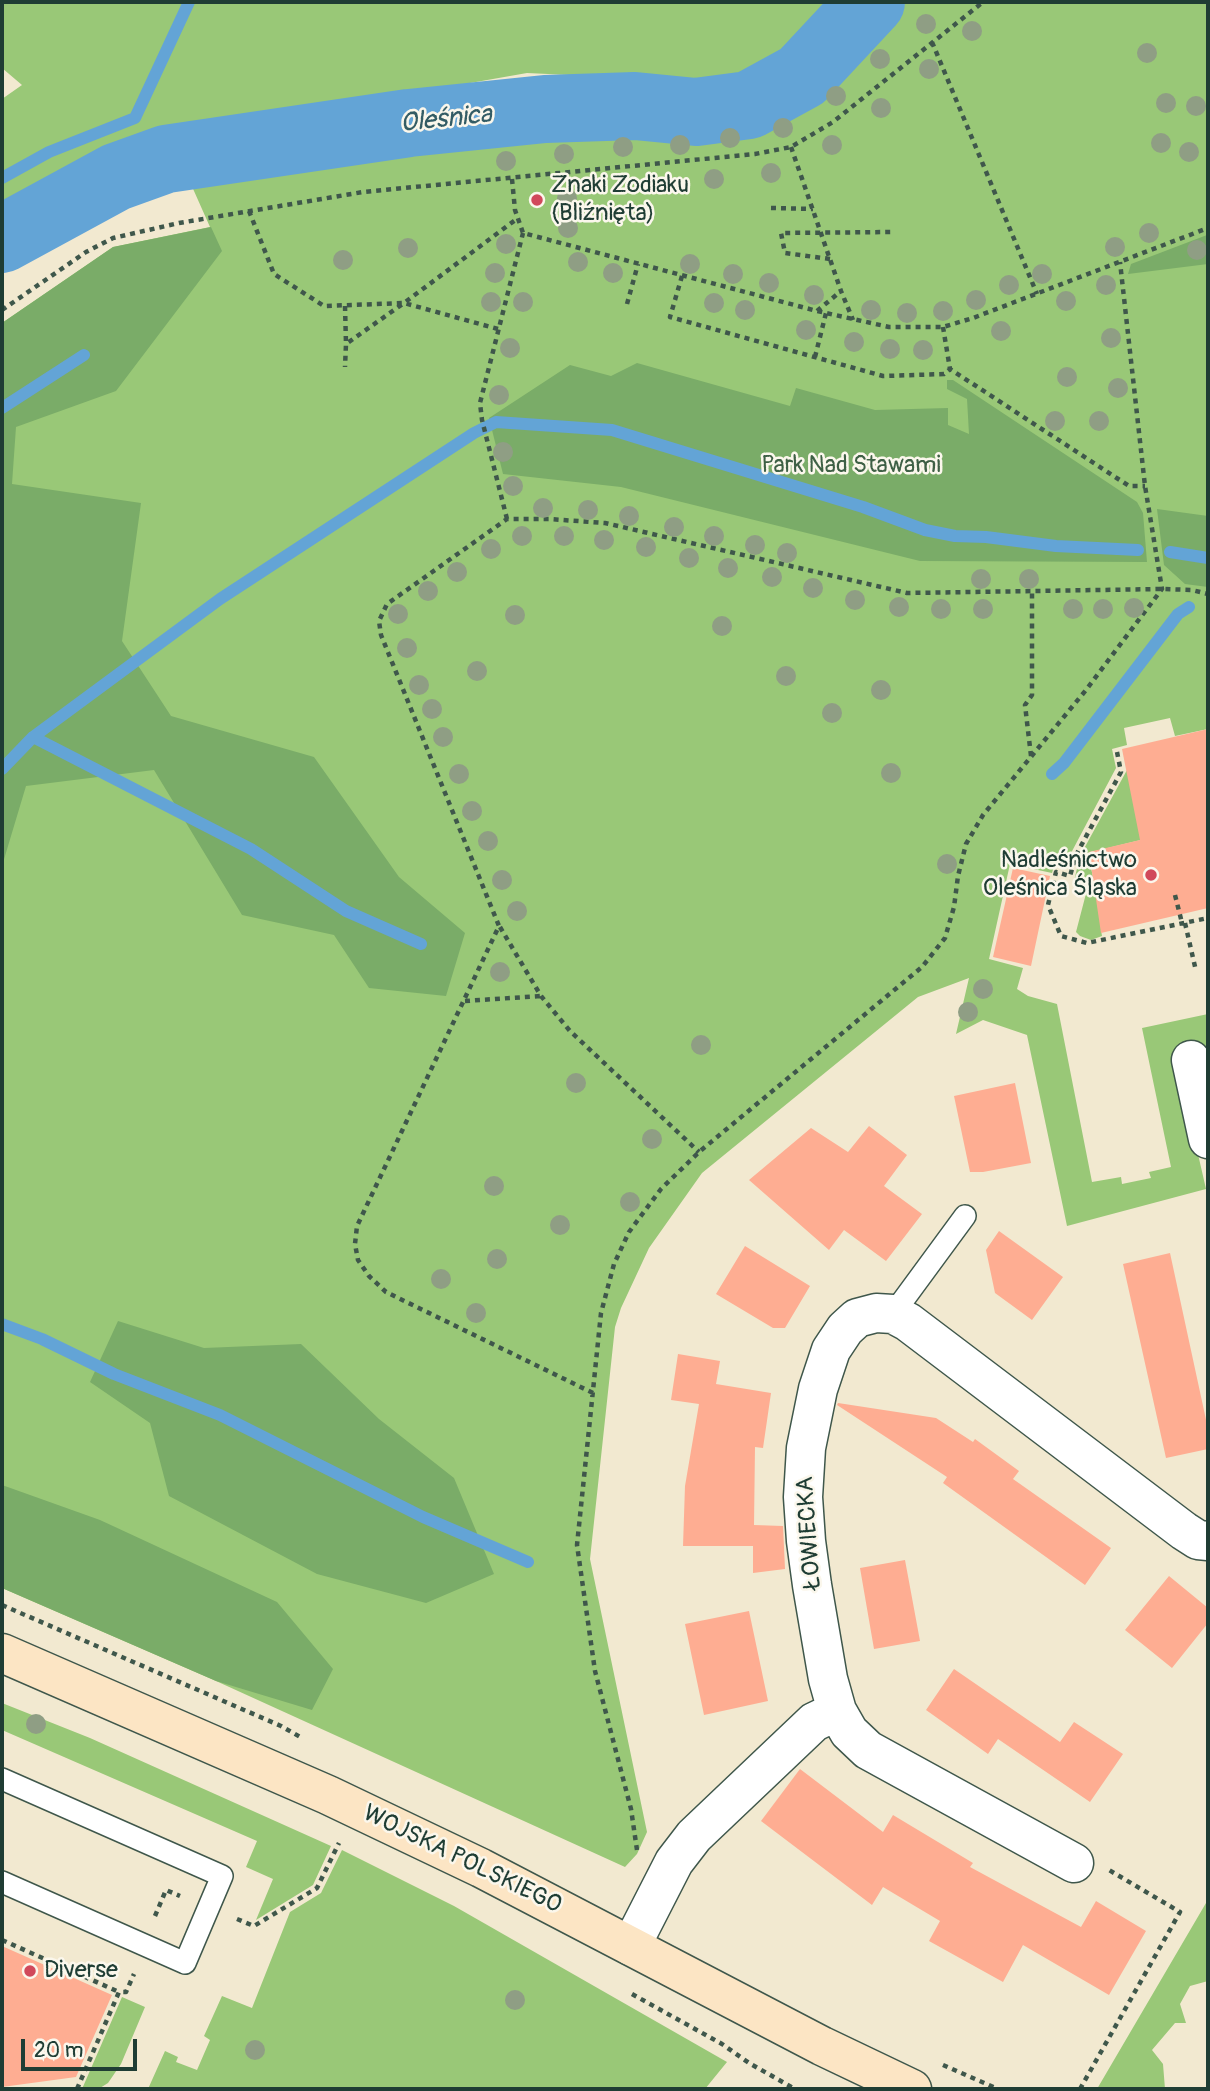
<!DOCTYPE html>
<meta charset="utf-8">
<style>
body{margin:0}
#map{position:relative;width:1210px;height:2091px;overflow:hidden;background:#f2e9d0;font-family:Pangolin,sans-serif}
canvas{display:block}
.frame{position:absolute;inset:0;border:4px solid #1f3d34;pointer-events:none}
.scale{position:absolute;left:21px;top:2039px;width:116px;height:32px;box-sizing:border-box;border:4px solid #1f3d34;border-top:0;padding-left:9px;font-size:21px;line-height:24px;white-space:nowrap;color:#1f3d34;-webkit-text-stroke:5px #fbf7ec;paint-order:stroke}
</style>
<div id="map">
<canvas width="1210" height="2091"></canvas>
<div class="frame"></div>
<div class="scale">20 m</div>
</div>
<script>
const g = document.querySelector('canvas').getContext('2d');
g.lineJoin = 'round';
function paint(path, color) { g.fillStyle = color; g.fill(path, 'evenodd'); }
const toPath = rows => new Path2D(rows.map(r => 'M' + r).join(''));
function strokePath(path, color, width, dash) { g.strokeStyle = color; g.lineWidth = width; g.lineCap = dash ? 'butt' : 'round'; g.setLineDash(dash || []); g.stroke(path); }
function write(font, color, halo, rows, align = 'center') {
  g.font = font + ' Pangolin,sans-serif'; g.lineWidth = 5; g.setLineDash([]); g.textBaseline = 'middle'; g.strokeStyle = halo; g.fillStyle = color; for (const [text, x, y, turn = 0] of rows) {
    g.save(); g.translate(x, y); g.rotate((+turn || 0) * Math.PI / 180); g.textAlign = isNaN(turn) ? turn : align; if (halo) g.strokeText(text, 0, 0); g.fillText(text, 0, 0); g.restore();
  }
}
paint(toPath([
 [2,2,847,2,798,58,716,82,527,73,135,142,31,186,2,206,2,99,22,85,2,68],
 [901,2,1208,2,1208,729,1175,736,1170,718,1124,728,1127,745,1112,749,1116,768,1070,855,1067,869,1054,866,1052,873,1010,864,989,959,1023,968,1017,989,1028,996,1057,1004,1092,1182,1121,1177,1122,1184,1151,1178,1149,1172,1171,1167,1142,1028,1208,1014,1208,1047,1175,1054,1206,1189,1067,1226,1027,1035,983,1020,956,1034,969,978,918,997,702,1173,649,1248,621,1308,615,1327,590,1559,647,1832,637,1854,625,1867,216,1681,2,1588,2,323,113,247,210,227,190,182,544,134,657,127,710,130,759,120,799,101],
 [1127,770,1182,830,1083,854,1084,856,1088,855,1105,929,1101,930,1102,936,1091,940,1080,936,1076,932,1088,886,1074,881,1080,856],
 [2,1703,90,1738,331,1846,313,1885,256,1920,273,1879,246,1867,257,1841,2,1730],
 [342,1850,454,1906,727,2062,705,2089,148,2089,165,2051,178,2057,176,2062,197,2070,210,2040,204,2036,222,1996,252,2008,290,1912,321,1893],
 [1206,1903,1208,1904,1208,1981,1190,1986,1180,2004,1186,2023,1175,2023,1152,2050,1163,2064,1165,2089,1097,2089],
 [122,1997,145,2007,121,2064,108,2083,100,2088,82,2089]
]), '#99c877');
paint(toPath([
 [211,227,222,251,116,391,16,427,12,484,141,503,122,641,171,716,314,757,399,877,465,933,446,996,369,988,334,935,242,915,154,770,26,786,2,866,2,323,113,247],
 [1207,235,1208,264,1128,274,1131,264],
 [637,363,790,406,796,388,875,410,948,408,948,425,969,434,967,399,947,389,947,380,953,380,1137,502,1143,513,1147,562,920,561,621,487,503,474,489,418,570,365,611,376],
 [1157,509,1208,516,1208,587,1185,584,1164,565],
 [118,1321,204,1348,301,1344,379,1419,454,1478,494,1574,426,1603,317,1574,169,1496,150,1423,90,1382],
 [2,1485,100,1520,277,1602,333,1669,312,1710,216,1681,2,1588]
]), '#7aac68');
strokePath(toPath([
 [2,178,49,152,135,118,189,2],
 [2,408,84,355],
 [1170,552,1208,558],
 [33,737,251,849,346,911,421,944],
 [2,769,33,737,220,599,474,433,496,422,612,430,863,507,925,530,955,536,986,537,1056,546,1138,550],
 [1052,774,1064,763,1178,614,1189,607],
 [2,1324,42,1339,114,1374,220,1415,423,1517,528,1562]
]), '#63a4d6', 12);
strokePath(toPath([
 [2,239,116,177,166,159,409,123,545,109,635,106,696,112,749,105,802,76,871,2]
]), '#63a4d6', 68);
paint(toPath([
 [1208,729,1208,908,1101,933,1089,852,1140,840,1122,749],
 [1013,868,1050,876,1031,966,993,957],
 [1015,1083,1031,1163,983,1172,970,1172,954,1096],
 [869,1126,907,1155,884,1186,922,1214,886,1261,844,1230,829,1250,749,1180,811,1128,848,1152],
 [999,1231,1063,1277,1032,1320,995,1293,986,1250],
 [745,1246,810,1286,785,1328,773,1328,716,1294],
 [1170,1253,1208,1429,1208,1449,1166,1458,1123,1264],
 [678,1354,720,1361,716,1384,771,1393,763,1448,755,1447,754,1525,783,1526,785,1569,753,1573,753,1546,683,1546,685,1486,699,1404,671,1400],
 [838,1403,936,1418,973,1442,975,1439,1019,1471,1013,1479,1111,1548,1085,1585,943,1483,947,1477,837,1405],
 [905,1560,920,1641,874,1649,860,1568],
 [1169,1576,1208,1608,1208,1623,1172,1668,1125,1630],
 [749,1611,768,1701,704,1715,685,1624],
 [954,1669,1060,1742,1074,1722,1123,1754,1090,1802,998,1739,988,1754,926,1710],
 [800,1769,883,1832,893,1815,973,1863,970,1867,1081,1927,1096,1901,1146,1931,1109,1995,1023,1945,1003,1982,929,1941,940,1921,883,1887,872,1905,761,1821],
 [2,1946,112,1995,76,2077,2,2087]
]), '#fead92');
const service = toPath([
 [893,1314,965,1216],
 [2,1779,222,1876,185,1963,2,1882]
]);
const minor = toPath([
 [1191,1060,1208,1139],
 [1074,1863,868,1750,849,1732,837,1711,828,1679,812,1585,806,1541,803,1497,806,1448,818,1389,831,1350,845,1329,857,1318,876,1313,893,1314,908,1322,1184,1531,1198,1540,1208,1541],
 [631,1946,674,1862,694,1836,814,1722,837,1711]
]);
const secondary = toPath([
 [2,1653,328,1795,481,1868,822,2046,912,2089]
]);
strokePath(service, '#3f574b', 24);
strokePath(minor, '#3f574b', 41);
strokePath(secondary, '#3f574b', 41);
strokePath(toPath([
 [932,42,1037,294],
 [791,147,841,291,853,320],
 [512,179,515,210,523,233,817,311,889,327,943,327,973,318,1208,228],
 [771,208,813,209],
 [249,211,274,274,324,306,404,303,346,344,345,367],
 [830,259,785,253,781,233,894,232],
 [682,276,670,317,883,376,944,374,950,369],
 [627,304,638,264],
 [345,306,346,344],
 [2,310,86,252,113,238,179,223,363,192,755,154,791,147,833,122,983,2],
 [817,311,841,291],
 [943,327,950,369,1129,486,1145,486],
 [498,329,404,303,518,218],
 [815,357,826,313],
 [507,519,482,420,480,403,523,233],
 [1117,752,1121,772,1076,855,1070,876,1056,872,1048,905,1061,936,1087,943,1208,918],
 [1031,756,1025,705,1032,695,1032,592],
 [1175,895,1182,923],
 [1185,923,1196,971],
 [500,927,541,996,570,1031,699,1152],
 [465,1001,541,996],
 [593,1393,386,1292,369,1276,358,1260,355,1244,357,1226,499,926,381,635,379,621,387,604,507,519,549,519,605,523,907,593,1162,589,1192,590,1208,594],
 [2,1605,281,1726,302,1738],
 [637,1850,631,1809,595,1671,577,1545,601,1313,614,1264,629,1232,661,1189,699,1152,922,967,945,938,954,907,958,876,966,844,983,815,1086,690,1162,589,1145,486,1120,262],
 [155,1916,166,1890,180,1896],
 [237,1919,254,1926,317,1888,339,1843],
 [2,1940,119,1992],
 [632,1994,722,2044,749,2063,795,2089],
 [943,2065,998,2089],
 [77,2089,119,1992,126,1992,134,1974],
 [1080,2089,1180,1912,1109,1870]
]), '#3f574b', 4.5, [5, 5]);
strokePath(service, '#fff', 21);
strokePath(minor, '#fff', 38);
strokePath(secondary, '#fce5c4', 38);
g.fillStyle = '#8f9e84';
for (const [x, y] of [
 [926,24],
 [972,31],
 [1147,53],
 [880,59],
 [929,69],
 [836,96],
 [1166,103],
 [1196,106],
 [881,108],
 [783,128],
 [730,138],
 [1161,143],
 [680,145],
 [832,145],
 [623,147],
 [1189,152],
 [564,154],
 [506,161],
 [771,173],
 [714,179],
 [567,198],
 [568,228],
 [1149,233],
 [506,244],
 [1115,247],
 [408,248],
 [1197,250],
 [343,260],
 [578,262],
 [690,264],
 [495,273],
 [613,273],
 [733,274],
 [1042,274],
 [769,283],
 [1009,285],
 [1106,285],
 [814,295],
 [976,300],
 [1066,301],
 [491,302],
 [523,302],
 [714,303],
 [745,310],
 [871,310],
 [943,311],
 [907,313],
 [806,330],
 [1001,331],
 [1111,338],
 [854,342],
 [510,348],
 [890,349],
 [923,350],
 [1067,377],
 [1118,388],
 [499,395],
 [1055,421],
 [1099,421],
 [503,452],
 [513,486],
 [543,508],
 [588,510],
 [629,516],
 [674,527],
 [522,536],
 [564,536],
 [714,536],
 [604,540],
 [755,545],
 [646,547],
 [491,549],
 [787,553],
 [689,558],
 [728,568],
 [457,572],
 [772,577],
 [981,579],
 [1029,579],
 [813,588],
 [428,591],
 [855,600],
 [899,607],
 [1134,608],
 [941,609],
 [983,609],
 [1073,609],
 [1103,609],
 [398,614],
 [515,615],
 [722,626],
 [407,648],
 [477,671],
 [786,676],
 [419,685],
 [881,690],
 [432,709],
 [832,713],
 [443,737],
 [891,773],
 [459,774],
 [472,811],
 [488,841],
 [947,864],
 [502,880],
 [517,911],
 [500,972],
 [983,989],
 [968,1012],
 [701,1045],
 [576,1083],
 [652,1139],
 [494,1186],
 [630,1202],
 [560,1225],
 [497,1259],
 [441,1279],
 [476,1313],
 [36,1724],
 [515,2000],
 [255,2050]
]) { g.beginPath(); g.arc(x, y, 10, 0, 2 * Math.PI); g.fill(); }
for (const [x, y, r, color] of [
 [537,200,7,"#d1495b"],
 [1151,875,7,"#d1495b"],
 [30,1971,7,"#d1495b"]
]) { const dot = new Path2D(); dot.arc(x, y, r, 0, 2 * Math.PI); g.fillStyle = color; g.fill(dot); strokePath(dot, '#fbf7ec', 2.5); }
write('24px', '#1f3d34', '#fbf7ec', [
 ["Znaki Zodiaku",551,186],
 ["(Bliźnięta)",551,214],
 ["Nadleśnictwo",1137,861,"right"],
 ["Oleśnica Śląska",1137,889,"right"],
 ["Diverse",44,1971]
], 'left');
write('24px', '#3e6045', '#fbf7ec', [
 ["Park Nad Stawami",851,466]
]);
write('24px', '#1f3d34', '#fbf7ec', [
 ["ŁOWIECKA",810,1533,-94],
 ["WOJSKA POLSKIEGO",462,1860,26]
]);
write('italic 26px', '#335c65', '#fbf7ec', [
 ["Oleśnica",446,120,-6]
]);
</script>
